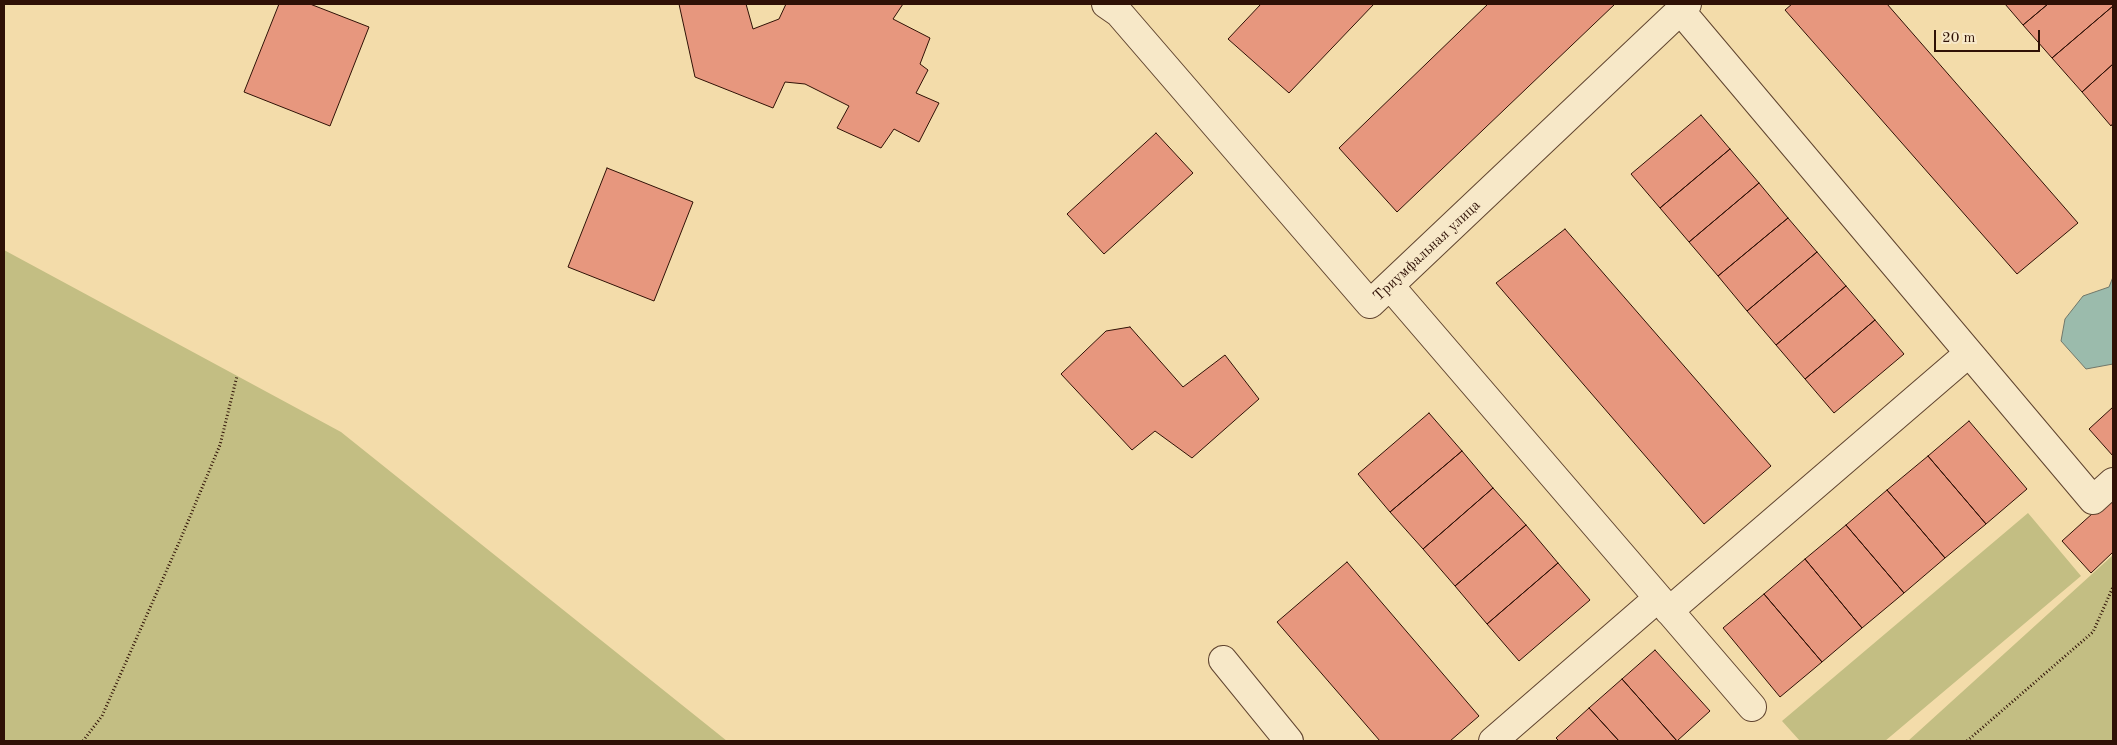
<!DOCTYPE html>
<meta charset="utf-8">
<style>
body{margin:0}
#map{position:relative;width:2117px;height:745px;overflow:hidden;background:#f3dcaa;font-family:"Old Standard TT",serif}
canvas{display:block}
.frame{position:absolute;inset:0;border:5px solid #2f1106;pointer-events:none}
.scale{position:absolute;left:1934px;top:30px;width:106px;height:22px;box-sizing:border-box;border:2px solid #2f1106;border-top:0;padding-left:6px;font-size:15px;line-height:18px;white-space:nowrap;color:#2f1106;-webkit-text-stroke:4px #f7e8c8;paint-order:stroke}
</style>
<div id="map">
<canvas width="2117" height="745"></canvas>
<div class="frame"></div>
<div class="scale">20 m</div>
</div>
<script>
const g = document.querySelector('canvas').getContext('2d');
g.lineJoin = 'round';
function paint(path, color) { g.fillStyle = color; g.fill(path, 'evenodd'); }
const toPath = rows => new Path2D(rows.map(r => 'M' + r).join(''));
function strokePath(path, color, width, dash) { g.strokeStyle = color; g.lineWidth = width; g.lineCap = dash ? 'butt' : 'round'; g.setLineDash(dash || []); g.stroke(path); }
function write(font, color, halo, rows, align = 'center') {
  g.font = font + ' "Old Standard TT",serif'; g.lineWidth = 4; g.setLineDash([]); g.textBaseline = 'middle'; g.strokeStyle = halo; g.fillStyle = color; for (const [text, x, y, turn = 0] of rows) {
    g.save(); g.translate(x, y); g.rotate((+turn || 0) * Math.PI / 180); g.textAlign = isNaN(turn) ? turn : align; if (halo) g.strokeText(text, 0, 0); g.fillText(text, 0, 0); g.restore();
  }
}
paint(toPath([
 [4,250,341,432,727,741,4,741],
 [2028,513,2081,576,1885,741,1800,741,1782,721],
 [2113,555,2113,741,1908,741]
]), '#c3be83');
const water = toPath([
 [2113,277,2113,364,2086,369,2061,341,2065,319,2083,296,2109,287,2113,277]
]);
paint(water, '#9bbbac');
strokePath(water, '#70776a', 1);
const building = toPath([
 [279,4,310,4,369,27,330,126,244,92,279,4],
 [679,4,746,4,753,29,779,19,786,4,903,4,893,19,930,38,920,64,928,70,916,93,939,103,919,142,894,129,881,148,837,128,849,106,805,84,785,82,773,108,695,77,679,4],
 [1261,4,1374,4,1289,93,1228,39,1261,4],
 [1488,4,1615,4,1397,212,1339,148,1488,4],
 [1792,4,1887,4,2078,223,2017,274,1785,10,1792,4],
 [2005,4,2048,4,2023,25,2005,4],
 [2048,4,2113,4,2113,6,2052,58,2023,25,2048,4],
 [2113,6,2113,64,2082,92,2052,58,2113,6],
 [2113,64,2113,123,2111,126,2082,92,2113,64],
 [1701,115,1730,149,1660,208,1631,174,1701,115],
 [1156,133,1193,173,1104,254,1067,214,1156,133],
 [1730,149,1759,183,1689,242,1660,208,1730,149],
 [607,168,693,202,654,301,568,267,607,168],
 [1759,183,1788,218,1718,276,1689,242,1759,183],
 [1788,218,1817,252,1747,311,1718,276,1788,218],
 [1565,229,1771,466,1704,524,1496,283,1565,229],
 [1817,252,1846,286,1776,345,1747,311,1817,252],
 [1846,286,1875,320,1805,379,1776,345,1846,286],
 [1875,320,1904,354,1834,413,1805,379,1875,320],
 [1130,327,1183,387,1225,355,1259,399,1192,458,1155,431,1132,450,1061,374,1106,331,1130,327],
 [2113,407,2113,456,2089,429,2113,407],
 [1429,413,1462,451,1390,512,1358,474,1429,413],
 [1969,421,2027,489,1986,524,1928,456,1969,421],
 [1462,451,1493,488,1423,549,1390,512,1462,451],
 [1928,456,1986,524,1945,558,1887,490,1928,456],
 [1493,488,1526,525,1455,586,1423,549,1493,488],
 [1887,490,1945,558,1904,593,1846,525,1887,490],
 [2113,495,2113,552,2091,573,2062,541,2113,495],
 [1526,525,1558,563,1487,624,1455,586,1526,525],
 [1846,525,1904,593,1862,628,1805,559,1846,525],
 [1805,559,1862,628,1822,662,1764,594,1805,559],
 [1347,562,1479,716,1450,741,1380,741,1277,622,1347,562],
 [1558,563,1590,600,1519,661,1487,624,1558,563],
 [1764,594,1822,662,1780,697,1723,628,1764,594],
 [1655,650,1710,711,1677,741,1622,679,1655,650],
 [1622,679,1677,741,1619,741,1589,708,1622,679],
 [1589,708,1619,741,1559,741,1556,738,1589,708]
]);
paint(building, '#e7977e');
strokePath(building, '#2f1106', 1);
const minor = toPath([
 [1106,4,1119,13,1370,304,1687,4],
 [1680,10,2093,500,2113,482],
 [1390,286,1752,707],
 [1669,611,1969,353],
 [1223,660,1289,741],
 [1493,741,1658,598]
]);
strokePath(minor, '#60442f', 30);
strokePath(toPath([
 [83,741,102,716,181,538,220,445,237,376],
 [1967,741,2093,632,2113,587]
]), '#2f1106', 3, [1, 2.5]);
strokePath(minor, '#f7e8c8', 28);
write('15px', '#2f1106', '#f7e8c8', [
 ["Триумфальная улица",1427,251,-43]
]);
</script>
